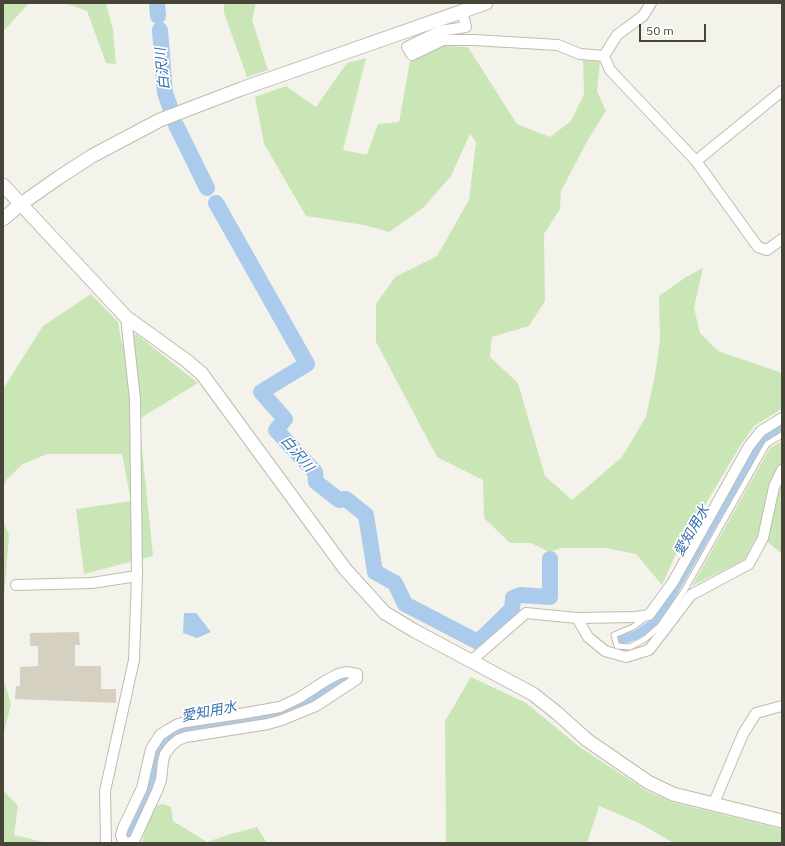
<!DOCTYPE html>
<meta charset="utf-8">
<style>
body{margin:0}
#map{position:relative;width:785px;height:846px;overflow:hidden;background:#f4f3eb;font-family:"IBM Plex Sans",sans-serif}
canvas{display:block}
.frame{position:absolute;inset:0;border:4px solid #484439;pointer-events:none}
.scale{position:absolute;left:639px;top:24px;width:67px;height:18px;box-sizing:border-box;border:2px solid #484439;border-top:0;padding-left:5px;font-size:12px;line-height:14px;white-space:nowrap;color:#484439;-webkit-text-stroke:3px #fff;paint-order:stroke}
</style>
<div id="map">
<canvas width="785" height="846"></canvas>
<div class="frame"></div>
<div class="scale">50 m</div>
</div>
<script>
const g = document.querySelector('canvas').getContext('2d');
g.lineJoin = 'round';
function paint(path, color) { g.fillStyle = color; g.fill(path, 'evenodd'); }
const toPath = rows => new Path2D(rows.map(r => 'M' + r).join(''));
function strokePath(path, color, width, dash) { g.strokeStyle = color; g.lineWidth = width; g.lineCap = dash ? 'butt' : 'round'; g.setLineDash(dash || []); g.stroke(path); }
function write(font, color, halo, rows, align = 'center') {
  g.font = font + ' "IBM Plex Sans","Noto Sans JP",sans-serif'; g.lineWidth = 3.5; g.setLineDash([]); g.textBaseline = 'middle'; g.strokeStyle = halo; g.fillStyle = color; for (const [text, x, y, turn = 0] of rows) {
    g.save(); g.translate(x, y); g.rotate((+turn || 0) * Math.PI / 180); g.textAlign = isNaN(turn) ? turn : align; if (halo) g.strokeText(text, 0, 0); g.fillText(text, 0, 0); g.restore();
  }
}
paint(toPath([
 [3,3,29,3,3,32],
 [65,3,106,3,113,30,116,64,106,63,87,11],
 [224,3,256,3,252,20,268,70,247,77,224,13],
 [443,46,468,47,517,124,550,137,571,121,584,94,583,60,600,61,597,91,606,111,589,138,561,191,560,209,544,234,545,301,529,326,492,337,490,357,518,383,545,476,572,500,622,457,646,417,655,375,660,339,659,296,686,277,703,268,694,308,700,333,718,351,782,373,782,409,754,426,740,446,675,556,662,585,636,554,605,548,562,548,549,552,531,543,510,543,484,518,483,480,437,457,376,342,376,304,395,277,437,256,469,200,476,142,470,134,451,176,423,208,389,232,364,225,306,216,264,144,255,97,286,86,316,107,347,63,366,58,343,150,367,155,378,124,399,122,410,61],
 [91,294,118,322,122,344,136,334,198,383,139,419,153,556,84,574,76,509,131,501,122,454,47,454,23,464,7,479,3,488,3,389,43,326],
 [782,441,782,554,758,534,744,560,692,586,770,448],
 [3,521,9,535,3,609],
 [471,677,526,703,581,748,647,791,672,802,782,829,782,843,674,843,639,823,599,806,587,843,446,843,445,721],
 [3,678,11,704,3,736],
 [3,790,18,806,14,835,48,843,3,843],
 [163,804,171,807,173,821,207,842,231,834,257,827,267,843,142,843,146,828,155,806]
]), '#cbe6b6');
paint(toPath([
 [184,613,196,613,211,632,197,638,183,633]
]), '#abcbed');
strokePath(toPath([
 [619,641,636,635,656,622,761,440,782,427],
 [127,835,150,786,156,754,162,743,171,735,181,730,207,725,260,718,287,711,309,700,338,681,355,677]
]), '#abcbed', 9);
strokePath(toPath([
 [157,3,158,16],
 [160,30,165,93,170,107],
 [176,125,207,188],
 [216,203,307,364,261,392,285,419,276,430,315,472,316,482,339,500,346,499,366,515,375,572,395,583,405,604,478,642,512,609,513,598,520,595,550,597,550,559]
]), '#abcbed', 16);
paint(toPath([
 [79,632,80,645,75,645,75,666,101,666,101,689,116,689,116,703,15,699,16,686,20,686,20,667,38,666,38,646,30,646,30,633]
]), '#d6d0c1');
const service = toPath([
 [645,618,633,627,614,635,617,646,630,647,645,639,660,626,684,591,767,444,782,435]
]);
const minor = toPath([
 [462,11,466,27,440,31,407,47,412,55,443,40,474,40,558,45,580,54,604,56],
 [604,56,610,70,696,161,758,247,767,250,782,239],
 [604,56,617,35,643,16,651,3],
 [696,161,782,91],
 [16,585,92,583,137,576],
 [577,618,588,637,605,651,626,657,649,650,691,595,749,564,763,538,774,487,782,470],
 [471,661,526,613,577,618,635,617,649,615,673,582,749,446,761,431,782,418],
 [713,805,743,734,756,713,782,706],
 [134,841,128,843,123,841,121,835,123,828,142,788,151,749,160,735,169,729,178,724,186,722,246,713,280,707,299,698,325,681,338,674,346,672,357,674,357,679,316,706,282,720,268,724,186,737,178,740,171,746,165,754,163,761,161,780,157,791,134,841,134,843],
 [106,843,105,791,134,660,137,576,135,399,126,317]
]);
const tertiary = toPath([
 [3,185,126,317,187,361,202,374,345,569,385,613,415,631,533,694,557,713,587,740,648,782,673,794,782,821],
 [3,219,21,204,58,178,92,156,160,120,241,89,486,3]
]);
strokePath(service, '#c0bbae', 7);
strokePath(minor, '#c0bbae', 12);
strokePath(tertiary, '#c0bbae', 15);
strokePath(service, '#fff', 5);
strokePath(minor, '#fff', 10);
strokePath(tertiary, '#fff', 13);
write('italic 14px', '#3770af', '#fff', [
 ["白沢川",163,69,-96],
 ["白沢川",297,454,49],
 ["愛知用水",692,531,-60],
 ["愛知用水",209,712,-11]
]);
</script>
